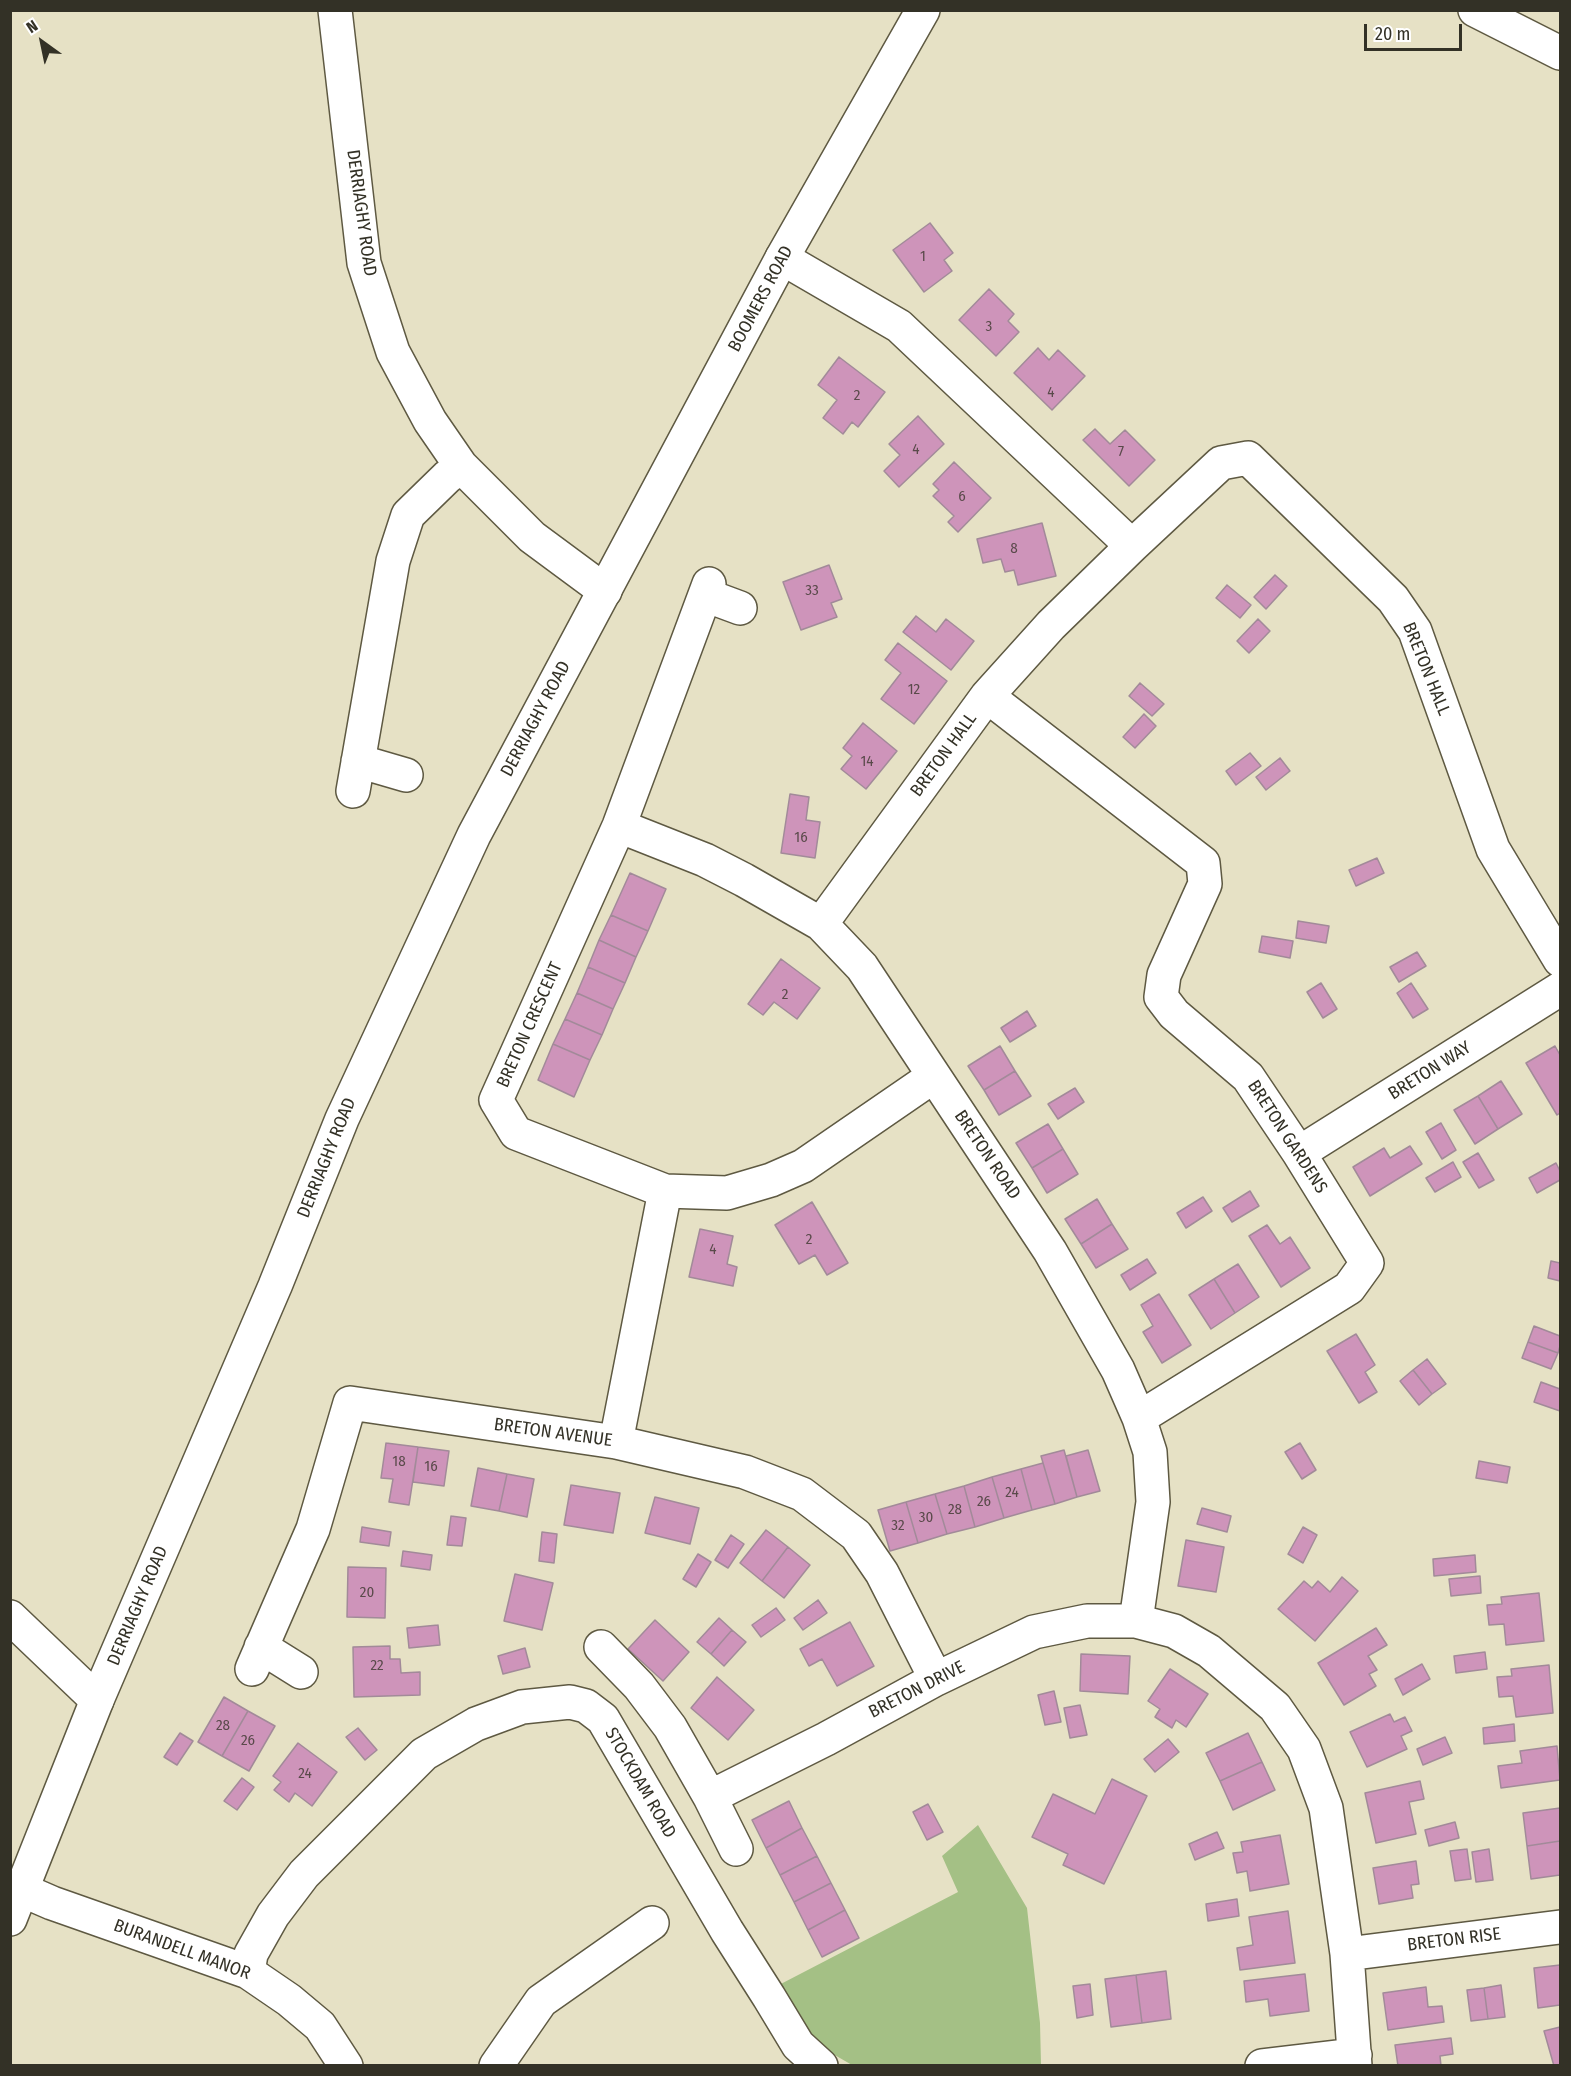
<!DOCTYPE html>
<style>
body{margin:0}
#map{position:relative;width:1571px;height:2076px;overflow:hidden;background:#e6e1c5;font-family:"Fira Sans Condensed",sans-serif}
canvas{display:block}
.frame{position:absolute;inset:0;border:12px solid #333126;pointer-events:none}
.north{position:absolute;left:12px;top:12px;width:60px;height:60px;-webkit-text-stroke:4px #fff;paint-order:stroke;rotate:327deg;font-size:16px;font-weight:700;line-height:24px;text-align:center;color:#333126}
.north::after{content:'';display:block;margin:auto;width:21px;height:27px;background:#333126;clip-path:polygon(50% 0,100% 100%,50% 72%,0 100%)}
.scale{position:absolute;left:1364px;top:24px;width:98px;height:27px;box-sizing:border-box;border:3px solid #333126;border-top:0;padding-left:8px;font-size:18px;line-height:21px;white-space:nowrap;color:#333126;-webkit-text-stroke:4px #fff;paint-order:stroke}
</style>
<div id="map">
<canvas width="1571" height="2076"></canvas>
<div class="frame"></div>
<div class="north">N</div>
<div class="scale">20 m</div>
</div>
<script>
const g = document.querySelector('canvas').getContext('2d');
g.lineJoin = 'round';
function paint(path, color) { g.fillStyle = color; g.fill(path, 'evenodd'); }
const toPath = rows => new Path2D(rows.map(r => 'M' + r).join(''));
function strokePath(path, color, width, dash) { g.strokeStyle = color; g.lineWidth = width; g.lineCap = dash ? 'butt' : 'round'; g.setLineDash(dash || []); g.stroke(path); }
function write(font, color, halo, rows, align = 'center') {
  g.font = font + ' "Fira Sans Condensed",sans-serif'; g.lineWidth = 4.5; g.setLineDash([]); g.textBaseline = 'middle'; g.strokeStyle = halo; g.fillStyle = color; for (const [text, x, y, turn = 0] of rows) {
    g.save(); g.translate(x, y); g.rotate((+turn || 0) * Math.PI / 180); g.textAlign = isNaN(turn) ? turn : align; if (halo) g.strokeText(text, 0, 0); g.fillText(text, 0, 0); g.restore();
  }
}
paint(toPath([
 [978,1825,1027,1908,1040,2023,1041,2065,852,2065,826,2050,786,2011,775,1987,958,1892,942,1856]
]), '#a4c085');
const building = toPath([
 [930,223,953,253,944,260,952,271,924,292,893,250,930,223],
 [989,289,1014,314,1008,321,1019,332,996,356,959,320,989,289],
 [1038,348,1049,360,1058,350,1085,376,1052,410,1014,373,1038,348],
 [839,357,885,392,858,427,852,422,843,434,823,418,837,400,818,385,839,357],
 [918,416,944,444,899,487,884,471,900,455,889,444,918,416],
 [1095,429,1110,444,1125,430,1155,460,1129,486,1083,440,1095,429],
 [954,462,991,498,958,532,948,522,954,516,933,496,939,490,933,484,954,462],
 [1042,523,1056,576,1018,585,1014,570,1005,572,1001,559,983,563,977,539,1042,523],
 [829,565,842,599,831,603,837,617,801,630,783,582,829,565],
 [1275,575,1287,586,1266,609,1254,597,1275,575],
 [1227,585,1251,605,1240,618,1216,598,1227,585],
 [916,616,936,632,946,619,974,641,951,670,903,632,916,616],
 [1258,619,1270,631,1249,653,1237,641,1258,619],
 [898,643,947,681,914,724,881,699,901,673,885,660,898,643],
 [1140,683,1164,704,1152,716,1129,696,1140,683],
 [1144,714,1156,726,1135,748,1123,737,1144,714],
 [863,723,897,751,866,789,841,769,852,756,843,748,863,723],
 [1250,753,1261,766,1236,785,1226,771,1250,753],
 [1280,758,1290,771,1266,790,1256,777,1280,758],
 [790,794,809,797,806,820,820,822,815,858,781,853,790,794],
 [1377,858,1384,873,1356,886,1349,870,1377,858],
 [630,873,666,889,648,931,611,915,630,873],
 [611,915,648,931,636,957,599,940,611,915],
 [1298,921,1329,926,1326,943,1296,938,1298,921],
 [1262,936,1293,941,1290,958,1259,952,1262,936],
 [599,940,636,957,625,983,588,967,599,940],
 [1417,952,1426,966,1399,982,1390,967,1417,952],
 [781,959,820,988,797,1019,774,1002,763,1015,748,1004,781,959],
 [588,967,625,983,613,1009,577,993,588,967],
 [1321,983,1337,1009,1323,1018,1307,992,1321,983],
 [1411,983,1428,1009,1413,1018,1397,993,1411,983],
 [577,993,613,1009,602,1035,565,1019,577,993],
 [1027,1011,1036,1026,1010,1042,1001,1028,1027,1011],
 [565,1019,602,1035,590,1060,553,1044,565,1019],
 [553,1044,590,1060,574,1097,538,1080,553,1044],
 [1000,1046,1015,1071,984,1090,968,1066,1000,1046],
 [1555,1046,1560,1055,1560,1113,1557,1115,1526,1063,1555,1046],
 [1015,1071,1031,1096,999,1115,984,1090,1015,1071],
 [1501,1081,1522,1114,1498,1129,1478,1096,1501,1081],
 [1075,1088,1084,1102,1058,1119,1048,1104,1075,1088],
 [1478,1096,1498,1129,1475,1144,1454,1110,1478,1096],
 [1441,1123,1456,1150,1442,1159,1426,1132,1441,1123],
 [1048,1124,1063,1149,1032,1168,1016,1143,1048,1124],
 [1410,1146,1422,1164,1370,1196,1353,1167,1384,1148,1390,1158,1410,1146],
 [1063,1149,1078,1174,1047,1193,1032,1168,1063,1149],
 [1478,1153,1494,1180,1479,1188,1463,1162,1478,1153],
 [1453,1162,1461,1177,1435,1192,1426,1178,1453,1162],
 [1556,1163,1560,1171,1560,1180,1537,1193,1529,1178,1556,1163],
 [1250,1191,1259,1206,1232,1222,1223,1208,1250,1191],
 [1203,1197,1212,1211,1186,1228,1177,1213,1203,1197],
 [1097,1199,1112,1224,1081,1244,1065,1219,1097,1199],
 [812,1202,848,1263,827,1275,815,1255,799,1264,775,1225,812,1202],
 [1112,1224,1128,1249,1096,1268,1081,1244,1112,1224],
 [1267,1225,1280,1244,1290,1237,1310,1268,1281,1287,1249,1236,1267,1225],
 [700,1229,733,1236,727,1264,737,1267,733,1286,689,1277,700,1229],
 [1147,1259,1156,1273,1130,1290,1121,1275,1147,1259],
 [1551,1261,1560,1263,1560,1281,1548,1278,1551,1261],
 [1238,1264,1259,1297,1235,1313,1214,1279,1238,1264],
 [1214,1279,1235,1313,1211,1329,1189,1295,1214,1279],
 [1159,1294,1191,1345,1162,1363,1143,1332,1153,1326,1141,1305,1159,1294],
 [1534,1326,1560,1336,1560,1346,1558,1353,1528,1342,1534,1326],
 [1356,1334,1375,1365,1365,1372,1377,1392,1359,1403,1327,1351,1356,1334],
 [1528,1342,1558,1353,1551,1369,1522,1358,1528,1342],
 [1427,1359,1446,1384,1432,1394,1413,1370,1427,1359],
 [1413,1370,1432,1394,1419,1405,1400,1381,1413,1370],
 [1541,1382,1560,1389,1560,1411,1534,1402,1541,1382],
 [386,1443,418,1447,409,1505,389,1502,393,1479,381,1478,386,1443],
 [1300,1443,1316,1470,1302,1479,1285,1452,1300,1443],
 [418,1447,449,1451,444,1486,413,1482,418,1447],
 [1064,1450,1077,1497,1055,1504,1041,1456,1064,1450],
 [1088,1450,1100,1491,1077,1497,1066,1456,1088,1450],
 [1479,1461,1510,1467,1507,1483,1476,1478,1479,1461],
 [1043,1463,1055,1504,1032,1510,1021,1469,1043,1463],
 [478,1468,507,1474,499,1511,471,1506,478,1468],
 [1021,1469,1032,1510,1004,1518,992,1477,1021,1469],
 [507,1474,534,1479,527,1517,499,1511,507,1474],
 [992,1477,1004,1518,975,1527,964,1486,992,1477],
 [571,1485,620,1493,613,1533,564,1525,571,1485],
 [964,1486,975,1527,947,1534,935,1494,964,1486],
 [935,1494,947,1534,918,1543,906,1502,935,1494],
 [655,1497,699,1508,690,1544,645,1533,655,1497],
 [906,1502,918,1543,890,1551,878,1510,906,1502],
 [1202,1508,1231,1516,1227,1532,1197,1524,1202,1508],
 [451,1516,466,1518,462,1546,447,1545,451,1516],
 [362,1527,391,1532,389,1546,360,1542,362,1527],
 [1303,1527,1317,1535,1303,1563,1288,1554,1303,1527],
 [766,1530,788,1547,762,1581,740,1563,766,1530],
 [542,1532,557,1534,554,1563,539,1561,542,1532],
 [731,1535,744,1544,728,1568,715,1560,731,1535],
 [1186,1540,1224,1547,1216,1592,1178,1586,1186,1540],
 [788,1547,810,1565,784,1598,762,1581,788,1547],
 [403,1551,432,1555,430,1570,401,1566,403,1551],
 [698,1554,711,1562,696,1587,683,1579,698,1554],
 [1475,1555,1476,1572,1434,1576,1433,1559,1475,1555],
 [348,1567,386,1568,385,1618,347,1617,348,1567],
 [515,1574,553,1583,542,1630,504,1621,515,1574],
 [1480,1576,1481,1593,1451,1596,1449,1579,1480,1576],
 [1342,1577,1358,1591,1315,1641,1278,1609,1304,1581,1312,1588,1318,1581,1330,1592,1342,1577],
 [1539,1593,1544,1641,1506,1645,1504,1624,1489,1625,1487,1605,1502,1604,1501,1597,1539,1593],
 [818,1600,827,1613,803,1630,794,1618,818,1600],
 [776,1608,785,1620,761,1637,752,1625,776,1608],
 [719,1618,732,1630,711,1654,697,1642,719,1618],
 [655,1620,689,1652,663,1681,628,1649,655,1620],
 [850,1622,874,1666,837,1686,822,1659,809,1666,800,1649,850,1622],
 [438,1625,440,1645,409,1648,407,1628,438,1625],
 [1376,1628,1387,1645,1368,1656,1377,1670,1369,1674,1376,1686,1344,1705,1318,1663,1376,1628],
 [732,1630,746,1642,724,1666,711,1654,732,1630],
 [390,1646,390,1659,400,1659,401,1673,420,1672,420,1695,354,1697,353,1647,390,1646],
 [525,1648,530,1667,503,1674,498,1656,525,1648],
 [1485,1652,1487,1669,1456,1673,1454,1656,1485,1652],
 [1081,1654,1130,1656,1128,1694,1080,1691,1081,1654],
 [1422,1664,1430,1679,1403,1695,1395,1679,1422,1664],
 [1549,1665,1553,1713,1516,1717,1513,1696,1499,1697,1497,1677,1512,1676,1511,1669,1549,1665],
 [1170,1669,1208,1694,1186,1727,1176,1720,1172,1728,1155,1717,1160,1709,1148,1701,1170,1669],
 [717,1677,754,1710,728,1740,691,1708,717,1677],
 [1054,1691,1061,1722,1045,1725,1038,1695,1054,1691],
 [224,1697,248,1711,222,1756,198,1742,224,1697],
 [1080,1705,1087,1735,1070,1738,1064,1708,1080,1705],
 [248,1711,275,1726,249,1771,222,1756,248,1711],
 [1390,1714,1394,1722,1405,1717,1412,1731,1401,1736,1407,1749,1367,1767,1350,1732,1390,1714],
 [1514,1724,1515,1741,1484,1744,1483,1728,1514,1724],
 [358,1728,377,1750,365,1760,346,1737,358,1728],
 [180,1733,193,1741,177,1765,164,1757,180,1733],
 [1248,1733,1262,1762,1220,1781,1206,1753,1248,1733],
 [1445,1737,1452,1753,1423,1765,1417,1749,1445,1737],
 [1168,1739,1179,1752,1155,1772,1144,1759,1168,1739],
 [298,1743,337,1772,312,1806,295,1793,289,1802,274,1790,281,1782,273,1776,298,1743],
 [1557,1746,1560,1780,1501,1788,1498,1766,1522,1763,1520,1751,1557,1746],
 [1262,1762,1275,1790,1233,1810,1220,1781,1262,1762],
 [242,1778,254,1787,237,1810,224,1801,242,1778],
 [1112,1779,1147,1796,1104,1884,1063,1865,1068,1854,1032,1837,1053,1794,1095,1814,1112,1779],
 [1420,1781,1424,1799,1409,1802,1416,1834,1376,1843,1365,1793,1420,1781],
 [789,1801,802,1828,766,1848,752,1820,789,1801],
 [928,1804,943,1832,927,1840,913,1812,928,1804],
 [1560,1808,1560,1841,1527,1846,1523,1813,1560,1808],
 [1455,1822,1459,1838,1429,1846,1425,1830,1455,1822],
 [802,1828,817,1856,780,1875,766,1848,802,1828],
 [1217,1832,1224,1848,1195,1860,1189,1844,1217,1832],
 [1280,1835,1289,1884,1250,1891,1247,1871,1237,1873,1233,1853,1243,1852,1241,1842,1280,1835],
 [1560,1841,1560,1875,1531,1879,1527,1846,1560,1841],
 [1467,1849,1471,1879,1455,1881,1450,1851,1467,1849],
 [1489,1849,1493,1880,1476,1882,1472,1852,1489,1849],
 [817,1856,831,1883,794,1902,780,1875,817,1856],
 [1416,1861,1419,1884,1411,1885,1413,1898,1379,1904,1373,1868,1416,1861],
 [831,1883,845,1910,808,1930,794,1902,831,1883],
 [1237,1899,1239,1916,1208,1921,1206,1904,1237,1899],
 [845,1910,859,1938,822,1957,808,1930,845,1910],
 [1288,1911,1295,1963,1240,1970,1237,1948,1253,1945,1249,1917,1288,1911],
 [1560,1965,1560,2005,1538,2008,1534,1968,1560,1965],
 [1166,1971,1171,2019,1142,2023,1136,1975,1166,1971],
 [1305,1974,1309,2011,1270,2016,1268,1999,1246,2002,1244,1981,1305,1974],
 [1136,1975,1142,2023,1111,2027,1105,1979,1136,1975],
 [1090,1984,1093,2015,1077,2018,1073,1986,1090,1984],
 [1501,1985,1505,2017,1488,2019,1484,1988,1501,1985],
 [1426,1987,1428,2007,1442,2006,1444,2022,1388,2030,1383,1993,1426,1987],
 [1484,1988,1488,2019,1471,2021,1467,1990,1484,1988],
 [1560,2027,1560,2066,1554,2066,1544,2031,1560,2027],
 [1451,2038,1453,2054,1440,2056,1441,2066,1398,2066,1395,2045,1451,2038]
]);
paint(building, '#ce94ba');
strokePath(building, '#a28a99', 1.5);
const minor = toPath([
 [335,10,364,263,393,352,430,421,461,466,532,537,605,591],
 [1475,10,1560,53],
 [782,258,899,326,1132,546,1051,625,987,696,821,924],
 [1132,546,1221,463,1248,458,1393,599,1415,631,1493,849,1560,960],
 [709,584,619,826,496,1100,516,1133,665,1191,727,1193,771,1180,803,1166,934,1076],
 [705,595,740,608],
 [987,696,1203,863,1205,884,1164,975,1161,997,1174,1014,1248,1077,1299,1153,1367,1263,1349,1288,1139,1418],
 [358,761,406,775],
 [353,791,393,561,408,515,447,477,461,466],
 [619,826,705,860,744,880,821,924,862,967,1050,1251,1118,1370,1139,1418,1150,1452,1153,1502,1136,1621],
 [1299,1153,1560,989],
 [616,1442,665,1191],
 [10,1617,97,1700],
 [261,1647,301,1672],
 [601,1647,639,1686,670,1727,710,1797,736,1849],
 [252,1669,313,1529,350,1403,616,1442,745,1472,802,1494,856,1535,882,1573,936,1679],
 [710,1797,826,1739,936,1679,1034,1632,1087,1621,1136,1621,1174,1631,1209,1651,1275,1707,1304,1749,1326,1808,1347,1954,1355,2066],
 [22,1890,52,1903,248,1972,289,2000,320,2026,346,2066],
 [1347,1954,1560,1927],
 [248,1972,251,1954,273,1915,304,1874,424,1754,476,1724,522,1707,570,1702,586,1706,603,1719,727,1931,769,1997,798,2045,821,2066],
 [496,2066,541,2001,652,1923],
 [1262,2066,1355,2055]
]);
const major = toPath([
 [10,1919,97,1700,275,1286,342,1119,474,835,782,258,923,10]
]);
strokePath(minor, '#5e5942', 36);
strokePath(major, '#5e5942', 36);
strokePath(minor, '#fff', 33);
strokePath(major, '#fff', 33);
write('15px', '#5a4a4b', null, [
 ["1",923,257],
 ["3",989,327],
 ["4",1051,393],
 ["2",857,396],
 ["4",916,450],
 ["7",1121,452],
 ["6",962,497],
 ["8",1014,549],
 ["33",812,591],
 ["12",914,690],
 ["14",867,762],
 ["16",801,838],
 ["2",785,995],
 ["2",809,1240],
 ["4",713,1250],
 ["18",399,1462],
 ["16",431,1467],
 ["24",1012,1493],
 ["26",984,1502],
 ["28",955,1510],
 ["30",926,1518],
 ["32",898,1526],
 ["20",367,1593],
 ["22",377,1666],
 ["28",223,1726],
 ["26",248,1741],
 ["24",305,1774]
]);
write('18px', '#333126', '#fff', [
 ["DERRIAGHY ROAD",361,213,82],
 ["BOOMERS ROAD",761,299,-62],
 ["BRETON HALL",1426,669,68],
 ["DERRIAGHY ROAD",536,719,-62],
 ["BRETON HALL",944,755,-54],
 ["BRETON CRESCENT",530,1025,-66],
 ["BRETON WAY",1430,1071,-32],
 ["BRETON GARDENS",1287,1137,57],
 ["BRETON ROAD",987,1155,56],
 ["DERRIAGHY ROAD",327,1158,-68],
 ["BRETON AVENUE",553,1433,8],
 ["DERRIAGHY ROAD",138,1606,-67],
 ["BRETON DRIVE",917,1690,-27],
 ["STOCKDAM ROAD",640,1783,60],
 ["BRETON RISE",1454,1940,-7],
 ["BURANDELL MANOR",182,1950,20]
]);
</script>
